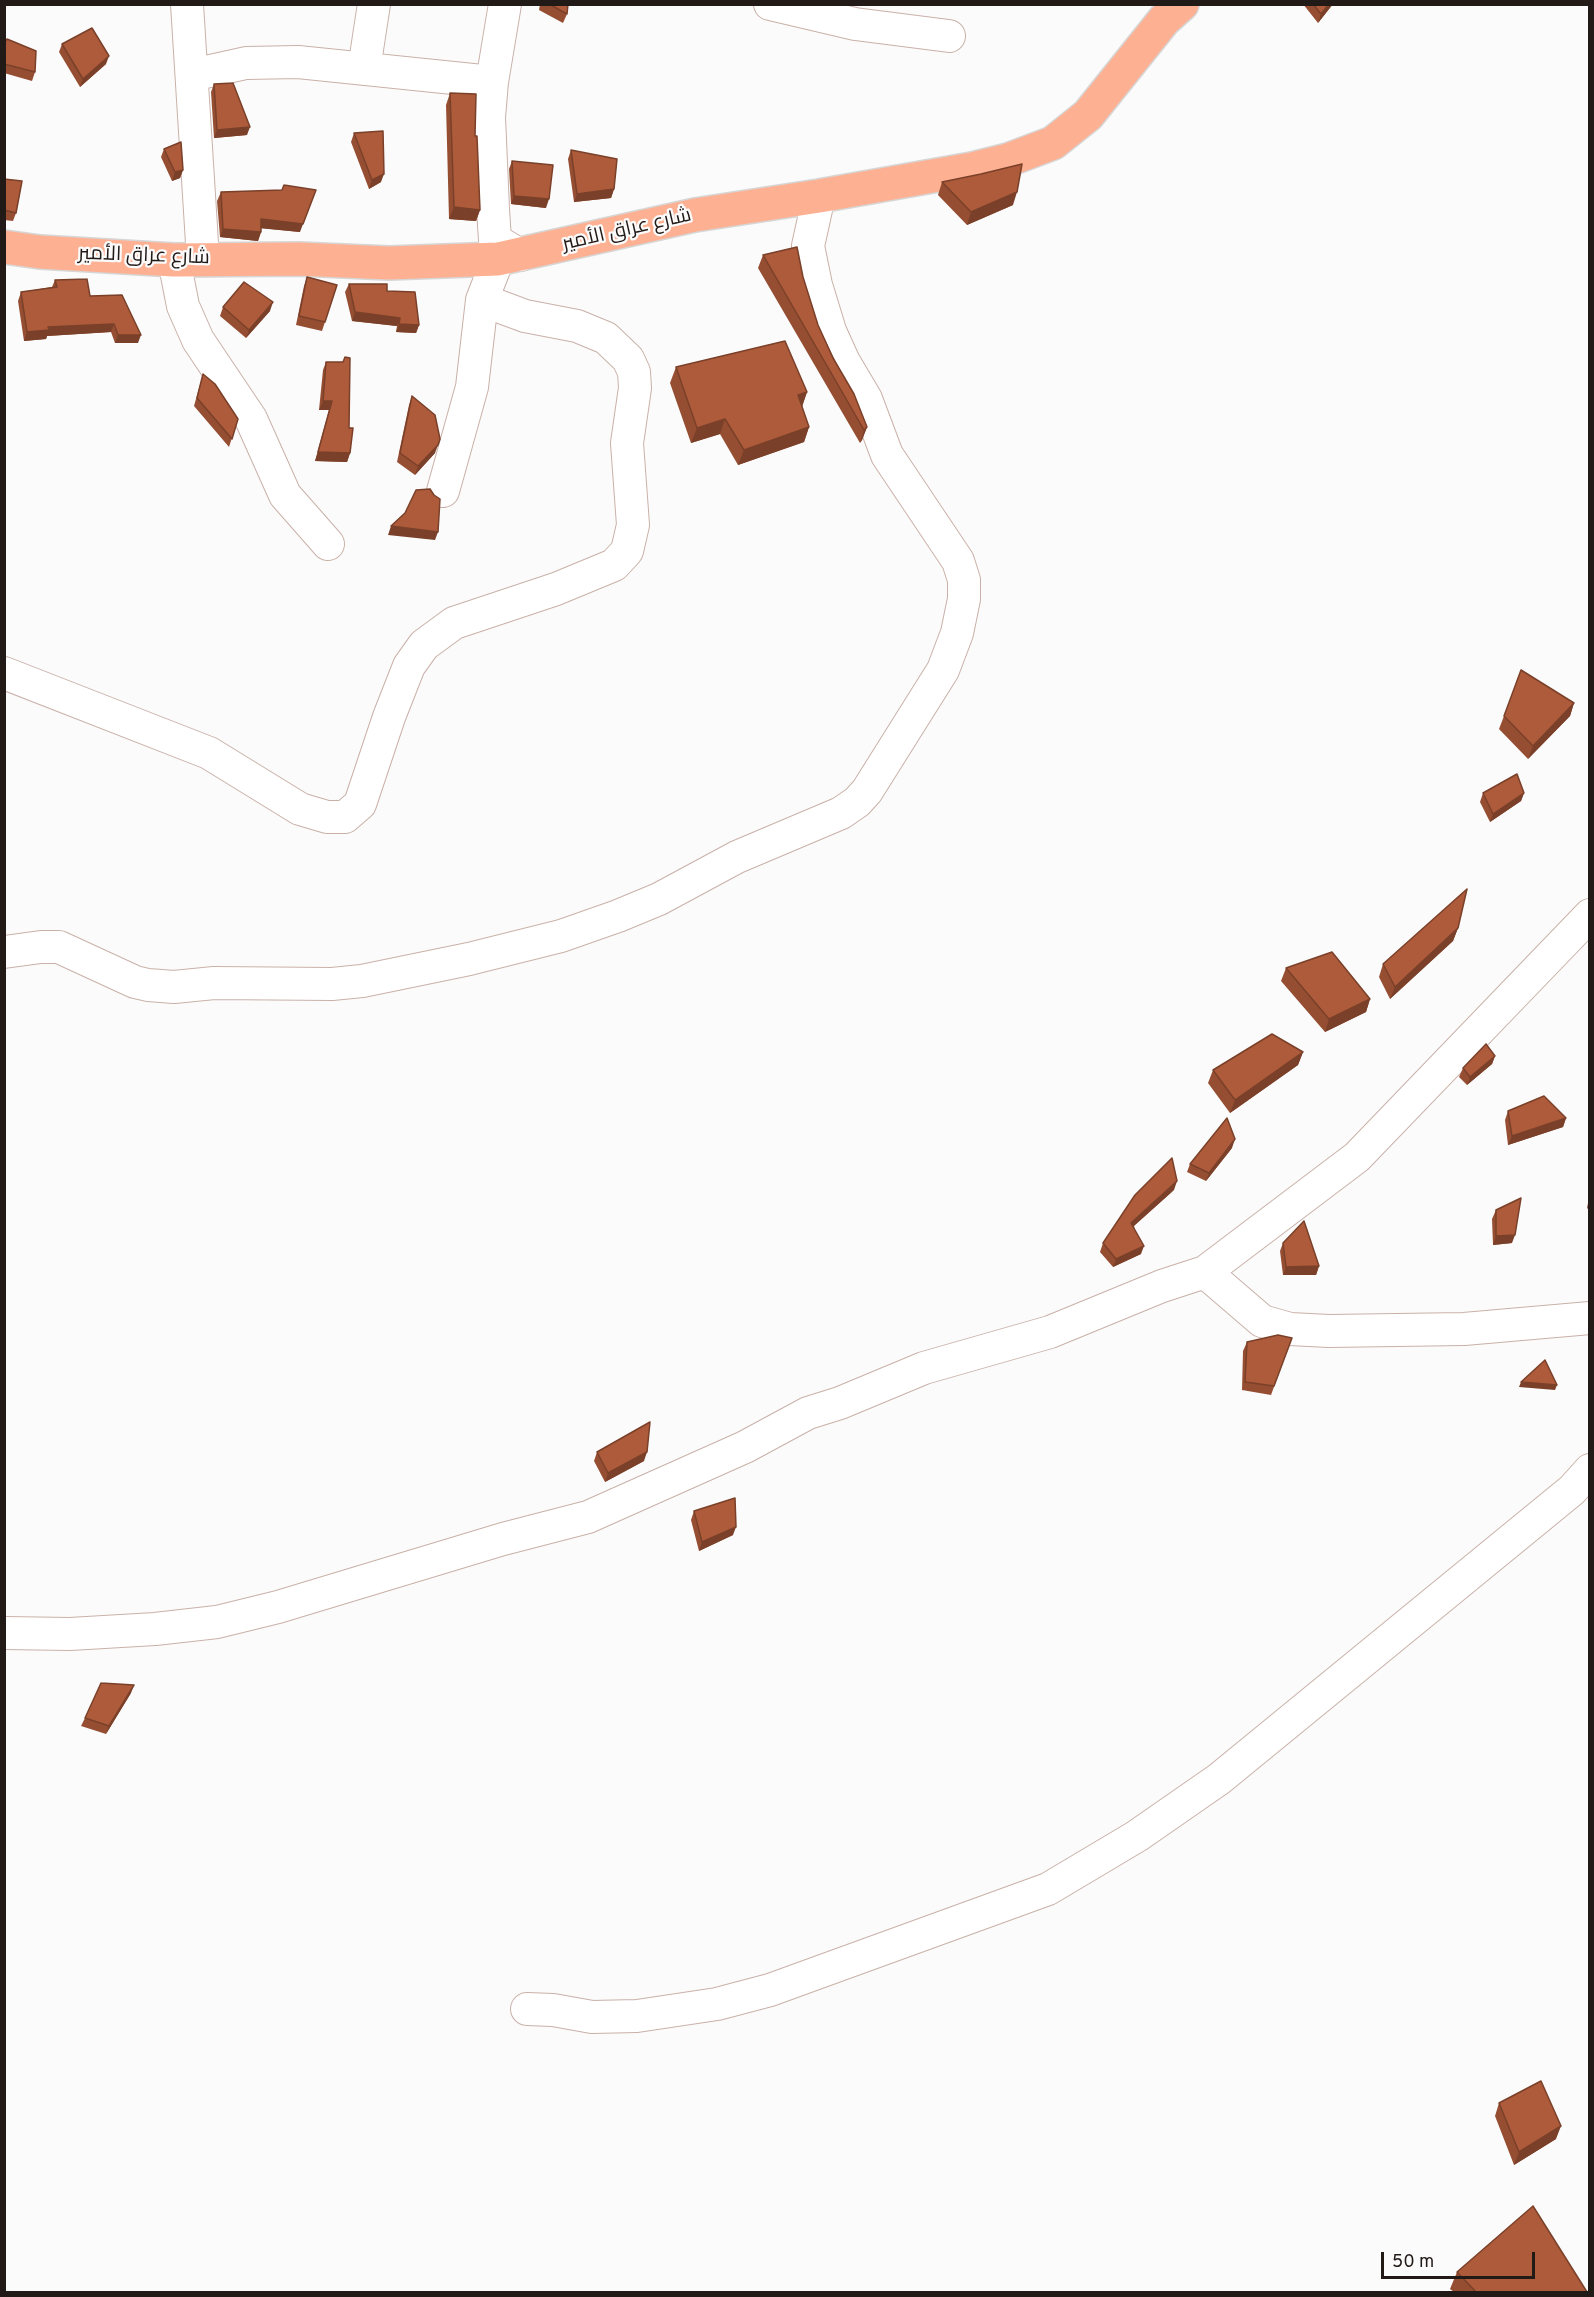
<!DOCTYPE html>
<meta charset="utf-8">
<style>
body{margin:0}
#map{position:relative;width:1594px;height:2297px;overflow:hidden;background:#fbfbfb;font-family:Overpass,sans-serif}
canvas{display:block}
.frame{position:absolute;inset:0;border:6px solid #221a17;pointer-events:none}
.scale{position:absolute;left:1381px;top:2252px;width:154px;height:27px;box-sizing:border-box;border:3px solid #221a17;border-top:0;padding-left:8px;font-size:18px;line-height:21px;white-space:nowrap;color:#221a17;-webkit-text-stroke:4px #fbfbfb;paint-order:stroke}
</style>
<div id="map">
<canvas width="1594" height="2297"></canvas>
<div class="frame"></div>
<div class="scale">50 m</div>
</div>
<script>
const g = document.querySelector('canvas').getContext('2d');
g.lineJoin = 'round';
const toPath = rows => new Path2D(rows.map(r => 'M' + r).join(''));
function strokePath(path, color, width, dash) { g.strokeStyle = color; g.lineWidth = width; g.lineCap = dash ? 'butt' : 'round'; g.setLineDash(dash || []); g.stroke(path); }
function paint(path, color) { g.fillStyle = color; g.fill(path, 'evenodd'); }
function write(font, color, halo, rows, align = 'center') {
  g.font = font + ' Overpass,Cairo,sans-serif'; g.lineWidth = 4.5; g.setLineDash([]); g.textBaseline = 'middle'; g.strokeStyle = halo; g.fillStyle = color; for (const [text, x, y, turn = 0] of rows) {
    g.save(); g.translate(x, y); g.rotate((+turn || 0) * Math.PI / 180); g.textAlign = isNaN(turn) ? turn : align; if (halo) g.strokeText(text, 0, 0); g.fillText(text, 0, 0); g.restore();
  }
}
const minor = toPath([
 [187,4,203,259],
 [505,4,492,82,489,117,493,209,495,240,520,255],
 [770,4,855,24,949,36],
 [364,69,374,4],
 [192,75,246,63,298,62,492,82],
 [174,260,183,306,198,340,251,419,285,495,328,544],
 [443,491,472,387,482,300,498,259],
 [4,673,209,753,300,809,327,817,345,817,360,804,389,717,409,666,424,645,454,623,556,589,614,565,627,551,633,525,627,443,635,388,634,372,628,359,606,338,577,326,525,316,482,300],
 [4,952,41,947,59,947,135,982,148,985,174,987,214,983,332,984,362,981,469,959,561,936,618,916,659,899,737,857,841,813,857,802,867,791,943,670,957,633,964,599,964,580,958,561,887,455,866,399,844,362,830,331,816,285,808,246,819,196],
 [1205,1272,1262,1321,1290,1329,1329,1331,1464,1329,1590,1318],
 [4,1633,70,1634,155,1629,217,1622,278,1607,503,1539,588,1517,745,1447,808,1413,840,1403,924,1368,1050,1332,1162,1286,1205,1272,1357,1157,1590,915],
 [527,2009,553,2010,592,2017,637,2016,717,2004,770,1990,1048,1889,1137,1836,1219,1779,1572,1490,1590,1470]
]);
const major = toPath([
 [4,247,40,252,174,260,299,259,389,263,498,259,695,215,819,196,972,169,1008,160,1053,143,1088,115,1164,20,1182,4]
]);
strokePath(minor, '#c9b1a9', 34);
strokePath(major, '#d7d6d5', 36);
strokePath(minor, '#fff', 32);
strokePath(major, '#feb092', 33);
paint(toPath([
 [540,4,568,4,567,14,563,23,539,10],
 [1303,4,1333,4,1318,23],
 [4,43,35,72,32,81,4,73],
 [62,44,106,64,80,87,59,52],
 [214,84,247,135,214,138,211,92],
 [450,93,475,136,480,210,476,221,449,219,446,105],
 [354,133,381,182,369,189,351,142],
 [164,149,183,170,180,178,172,181,161,157],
 [571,150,614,189,611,198,574,202,568,159],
 [512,161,546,208,511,204,509,169],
 [4,179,16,213,13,221,4,220],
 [942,182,1013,205,967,225,938,195],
 [221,192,300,232,261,228,261,232,258,241,220,237,217,201],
 [763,255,803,277,818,325,867,427,862,440,860,443,758,268],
 [307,277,337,285,322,331,296,325,304,286],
 [55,280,90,296,138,343,115,343,111,332,47,336,46,339,24,341,18,301,21,292,52,287],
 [349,284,387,291,419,325,416,333,396,332,397,326,352,321,345,292],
 [223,307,270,311,246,338,220,316],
 [326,362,349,428,350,453,347,462,315,461,329,410,319,410,323,370],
 [676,367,807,392,802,406,809,427,804,442,738,465,720,434,691,443,670,383],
 [203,374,238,419,229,447,194,406],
 [412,396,435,453,415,475,397,462,409,405],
 [1574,703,1570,716,1528,759,1499,729,1504,716],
 [1483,793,1524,793,1521,801,1490,822,1480,802],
 [1458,928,1453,941,1390,999,1379,977,1383,964],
 [1286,968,1370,999,1366,1012,1325,1032,1281,981],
 [1303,1052,1298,1065,1230,1113,1208,1083,1213,1070],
 [1495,1056,1492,1064,1467,1085,1459,1077,1463,1068],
 [1508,1111,1566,1118,1563,1127,1508,1145,1505,1120],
 [1232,1148,1206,1181,1187,1172,1190,1164],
 [1174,1190,1134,1226,1141,1254,1113,1267,1100,1252,1103,1243],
 [1588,1203,1590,1203,1590,1211,1587,1208],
 [1496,1210,1512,1243,1493,1245,1492,1219],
 [1283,1243,1319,1266,1316,1275,1283,1275,1280,1251],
 [1292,1338,1271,1395,1242,1390,1243,1351,1247,1342],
 [597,1452,644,1461,605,1482,594,1461],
 [694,1511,733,1535,699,1551,691,1520],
 [131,1693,106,1734,81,1726,85,1718],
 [1499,2103,1556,2139,1514,2165,1495,2116],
 [1457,2272,1587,2292,1454,2292,1450,2289]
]), '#964e33');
paint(toPath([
 [1329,4,1333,4,1318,23,1321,14],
 [109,56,106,64,80,87,83,79],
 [250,127,247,135,214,138,217,130],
 [183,170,180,178,172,181,175,172],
 [384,174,381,182,369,189,372,180],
 [614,189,611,198,574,202,577,194],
 [316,190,300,232,258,228,261,219],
 [1017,192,1013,205,967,225,971,212],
 [514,196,549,199,546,208,511,204],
 [454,207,480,210,476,221,449,219],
 [223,229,261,232,258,241,220,237],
 [273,302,270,311,246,338,249,330],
 [355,312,400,318,397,326,352,321],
 [114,324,111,332,47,336,46,339,24,341,27,332,48,327],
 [399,324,419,325,416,333,396,332],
 [118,335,141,335,138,343,115,343],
 [807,392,802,407,798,395],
 [323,401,332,401,329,410,319,410],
 [725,419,720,434,691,443,697,428],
 [809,427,804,442,738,465,744,450],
 [867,427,862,440,860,443,864,430],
 [438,445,435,453,415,475,418,466],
 [318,452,350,453,347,462,315,461],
 [391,526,438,532,435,540,388,535],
 [1574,703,1570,716,1528,759,1533,746],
 [1524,793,1521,801,1490,822,1493,814],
 [1458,928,1453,941,1390,999,1395,987],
 [1370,999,1366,1012,1325,1032,1329,1019],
 [1303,1052,1298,1065,1230,1113,1235,1100],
 [1495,1056,1492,1064,1467,1085,1470,1077],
 [1566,1118,1563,1127,1508,1145,1512,1136],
 [1235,1139,1232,1148,1206,1181,1209,1173],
 [1177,1181,1174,1190,1128,1231,1131,1223],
 [1515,1235,1512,1243,1493,1245,1496,1236],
 [1144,1246,1141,1254,1113,1267,1116,1259],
 [1319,1266,1316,1275,1283,1275,1286,1267],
 [1521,1382,1557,1385,1555,1390,1519,1387],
 [647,1452,644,1461,605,1482,608,1473],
 [736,1527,733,1535,699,1551,702,1542],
 [134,1685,131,1693,106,1734,109,1726],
 [1561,2126,1556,2139,1514,2165,1519,2152]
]), '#7a4029');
const building = toPath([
 [549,4,568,4,567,14,549,4],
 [1313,4,1329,4,1321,14,1313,4],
 [92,28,109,56,83,79,62,44,92,28],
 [7,39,36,51,35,72,4,64,4,43,7,39],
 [233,83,250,127,217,130,214,84,233,83],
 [450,93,476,94,475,136,477,136,480,210,454,207,450,93],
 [383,131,384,174,372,180,354,133,383,131],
 [181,142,183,170,175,172,164,149,181,142],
 [571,150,617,159,614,189,577,194,571,150],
 [512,161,553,165,549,199,514,196,512,161],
 [1022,164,1017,192,971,212,942,182,981,174,1022,164],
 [4,179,22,181,16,213,4,210,4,179],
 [284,185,316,190,303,224,261,219,261,232,223,229,221,192,282,190,284,185],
 [797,247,803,277,818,325,833,358,854,394,867,427,864,430,763,255,797,247],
 [307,277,337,285,325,322,299,316,307,277],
 [87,279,90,296,122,295,141,335,118,335,114,324,48,327,49,330,27,332,21,292,57,287,55,280,87,279],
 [244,282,273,302,249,330,223,307,244,282],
 [349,284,387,284,387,291,415,292,419,325,399,324,400,318,355,312,349,284],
 [785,341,807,392,798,395,809,427,744,450,725,419,697,428,676,367,785,341],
 [345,357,350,358,349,428,353,428,350,453,318,452,332,401,323,401,326,362,343,362,345,357],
 [203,374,215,384,238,419,232,439,197,398,203,374],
 [412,396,435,415,440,439,438,445,418,466,400,453,412,396],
 [430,489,434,495,440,499,438,532,391,526,405,513,416,490,430,489],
 [1521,670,1574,703,1533,746,1504,716,1521,670],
 [1517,774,1524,793,1493,814,1483,793,1517,774],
 [1467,889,1458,928,1395,987,1383,964,1467,889],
 [1332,952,1370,999,1329,1019,1286,968,1332,952],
 [1272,1034,1303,1052,1235,1100,1213,1070,1272,1034],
 [1486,1044,1495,1056,1470,1077,1463,1068,1486,1044],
 [1544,1096,1566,1118,1512,1136,1508,1111,1544,1096],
 [1227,1118,1235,1139,1209,1173,1190,1164,1227,1118],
 [1172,1158,1177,1181,1131,1223,1144,1246,1116,1259,1103,1243,1135,1195,1172,1158],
 [1521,1198,1515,1235,1496,1236,1496,1210,1521,1198],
 [1304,1221,1319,1266,1286,1267,1283,1243,1304,1221],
 [1278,1335,1292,1338,1274,1386,1245,1382,1247,1342,1278,1335],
 [1545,1360,1557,1385,1521,1382,1545,1360],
 [650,1422,647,1452,608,1473,597,1452,650,1422],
 [735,1498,736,1527,702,1542,694,1511,735,1498],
 [101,1683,134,1685,109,1726,85,1718,101,1683],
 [1541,2081,1561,2126,1519,2152,1499,2103,1541,2081],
 [1533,2206,1587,2292,1476,2292,1457,2272,1533,2206]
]);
paint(building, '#ae5b3b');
strokePath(building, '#7a4029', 1.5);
write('20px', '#221a17', '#fbfbfb', [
 ["شارع عراق الأمير",627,231,-13],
 ["شارع عراق الأمير",144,257,2]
]);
</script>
